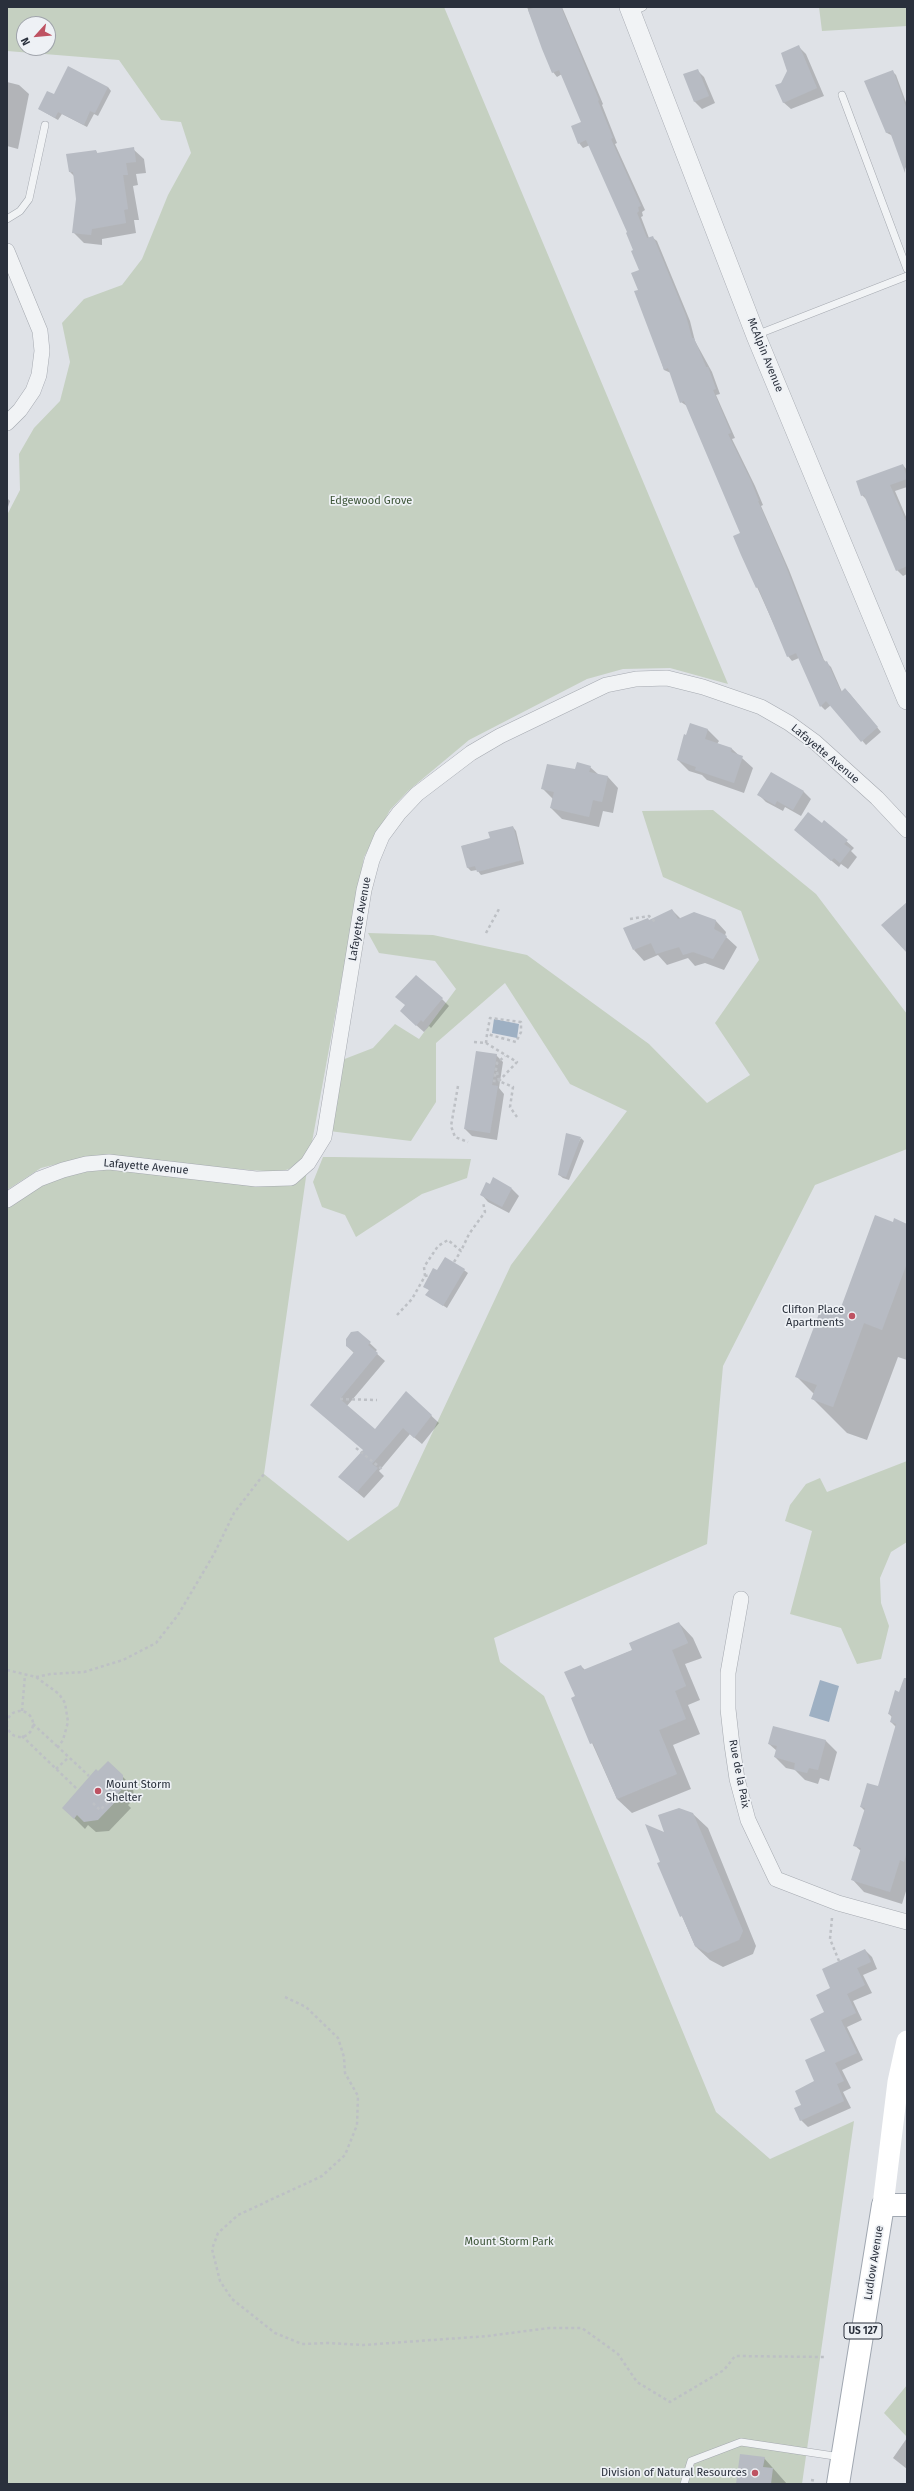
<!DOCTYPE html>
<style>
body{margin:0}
#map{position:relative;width:914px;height:2491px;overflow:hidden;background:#dfe2e7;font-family:"Fira Sans",sans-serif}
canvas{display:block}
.frame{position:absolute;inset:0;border:8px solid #2a303c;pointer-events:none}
.north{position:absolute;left:16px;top:16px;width:40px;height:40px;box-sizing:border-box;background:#eef1f5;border:1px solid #a0a4ab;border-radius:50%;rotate:243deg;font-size:11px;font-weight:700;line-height:16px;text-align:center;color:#2a303c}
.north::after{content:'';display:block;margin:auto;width:14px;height:18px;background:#be5262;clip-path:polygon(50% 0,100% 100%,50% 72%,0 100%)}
</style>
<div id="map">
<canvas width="914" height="2491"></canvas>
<div class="frame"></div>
<div class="north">N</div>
</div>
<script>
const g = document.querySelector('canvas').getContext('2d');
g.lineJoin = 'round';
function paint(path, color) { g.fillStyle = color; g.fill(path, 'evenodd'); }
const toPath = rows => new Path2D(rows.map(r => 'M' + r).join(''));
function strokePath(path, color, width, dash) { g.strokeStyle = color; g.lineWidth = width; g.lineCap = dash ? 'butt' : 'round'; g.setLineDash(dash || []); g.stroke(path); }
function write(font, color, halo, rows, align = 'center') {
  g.font = font + ' "Fira Sans",sans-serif'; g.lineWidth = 3.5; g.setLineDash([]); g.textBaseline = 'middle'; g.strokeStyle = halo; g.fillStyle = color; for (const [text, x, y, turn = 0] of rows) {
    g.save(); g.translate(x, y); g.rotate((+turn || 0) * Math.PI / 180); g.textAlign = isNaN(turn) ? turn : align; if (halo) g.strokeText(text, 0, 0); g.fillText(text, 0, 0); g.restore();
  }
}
paint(toPath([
 [7,7,444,7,728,684,670,668,623,669,587,679,469,740,408,791,390,810,364,857,312,1142,303,1159,289,1169,279,1172,81,1158,41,1168,7,1190,7,515,20,490,19,454,34,428,60,401,70,362,62,323,84,299,122,285,142,259,168,195,191,153,181,122,161,120,119,60,7,51],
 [24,24,48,24,48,48,24,48],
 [819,7,907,7,907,26,822,31],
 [713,810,816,894,907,1014,907,1149,815,1185,723,1366,707,1544,494,1638,500,1662,544,1696,716,2112,770,2159,854,2121,802,2484,7,2484,7,1200,86,1164,291,1178,308,1163,264,1474,348,1541,398,1506,511,1265,627,1111,570,1084,505,983,436,1043,436,1102,411,1141,329,1131,342,1060,373,1048,395,1024,419,1039,456,989,435,961,379,953,368,933,433,935,527,955,649,1044,707,1103,750,1075,715,1023,759,960,741,911,663,877,642,811],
 [323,1157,334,1157,471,1159,467,1178,422,1194,356,1237,345,1215,322,1207,313,1182],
 [907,1461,907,1542,891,1552,880,1578,881,1603,889,1626,881,1659,857,1664,841,1628,790,1614,812,1531,785,1521,790,1505,806,1484,820,1478,827,1492],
 [907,2385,907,2437,884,2413]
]), '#c5d0c1');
paint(toPath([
 [494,1019,519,1024,517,1038,492,1033],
 [820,1680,839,1686,829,1722,809,1716]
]), '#9eb0c3');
paint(toPath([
 [527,7,562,7,603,104,602,105,617,143,615,144,645,210,642,212,643,216,641,217,649,238,652,237,657,241,690,321,695,341,712,372,720,394,716,395,735,438,732,439,755,486,763,505,761,506,789,570,824,660,831,667,842,692,845,689,850,694,881,732,866,745,831,705,825,710,821,706,799,658,792,661,788,656,757,587,741,533,687,406,681,402,671,373,664,370,639,290,641,270,629,233,590,145,583,148,579,143,582,122,562,74,557,77,553,72],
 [799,47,806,54,824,96,791,109,783,102,782,84],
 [697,70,704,77,715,103,702,109,695,102,685,75],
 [892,71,896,75,907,105,907,172,893,136,887,133],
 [7,82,19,85,29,94,18,149,7,146],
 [108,87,111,91,98,116,94,114,87,127,62,114,58,120,39,109,54,95],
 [133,149,144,159,146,173,136,174,138,185,133,186,139,220,134,220,136,233,102,239,102,245,84,243,73,232,77,199,74,176,70,172,96,151,98,154],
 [903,465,907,470,907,487,895,491,907,519,907,574,903,576,897,570,868,501,862,495],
 [7,498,10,501,7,510],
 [691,724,708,730,719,741,717,744,732,749,753,768,744,793,707,780,702,775,689,771,678,760],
 [590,767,599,775,608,777,618,788,613,813,603,811,599,827,562,819,551,808,553,799,543,789,576,770],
 [771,773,804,792,811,799,801,816,785,807,783,811,766,802,759,795],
 [824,821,854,848,851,851,857,857,848,869,841,864,839,867,795,830,822,824],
 [513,827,516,831,524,864,481,875,477,870,471,871,468,868,462,846,491,839],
 [672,910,681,919,716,921,726,932,725,936,737,947,724,970,705,963,695,966,688,958,667,965,658,955,644,961,634,950,650,921],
 [442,999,449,1006,431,1028,429,1026,424,1032,408,1018],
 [477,1052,496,1055,503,1062,499,1088,504,1094,497,1140,472,1136,465,1129],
 [581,1138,584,1141,569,1180,563,1178,559,1175],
 [512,1189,519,1196,509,1213,488,1202,481,1194],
 [893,1223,907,1225,907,1360,898,1357,867,1440,847,1433,812,1398,814,1394,796,1376,840,1311],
 [464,1270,468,1273,447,1308,427,1295,430,1291,425,1286,437,1271],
 [358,1332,377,1350,375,1352,385,1361,347,1406,375,1430,406,1392,439,1423,422,1444,410,1434,379,1471,384,1476,364,1498,339,1477,364,1450,311,1405,354,1353,347,1346],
 [679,1623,693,1638,702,1658,685,1664,700,1700,688,1705,700,1734,673,1745,691,1789,632,1813,617,1799,572,1698,576,1697,581,1666,585,1670,633,1650],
 [907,1695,907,1888,902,1904,864,1892,852,1879,861,1851,854,1845,865,1811,861,1807,878,1788,896,1727,891,1722,892,1717,889,1714],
 [774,1727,826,1741,837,1752,829,1781,820,1778,818,1784,805,1780,795,1770,786,1768,775,1757,777,1751,769,1744],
 [98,1772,122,1776,133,1787,134,1799,128,1805,131,1808,109,1831,96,1832,88,1825,85,1829,64,1808],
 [693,1814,708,1828,756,1946,753,1954,723,1967,710,1960,695,1946,659,1863,662,1862,666,1833],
 [865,1950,872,1957,877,1969,863,1975,872,1993,853,2001,862,2020,847,2027,863,2060,842,2070,851,2088,843,2092,851,2108,808,2127,801,2120,803,2105,816,2081,826,2051,825,2013,832,1988],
 [907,2438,907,2469,893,2458],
 [764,2458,787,2484,737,2484]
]), '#0003');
paint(toPath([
 [536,7,561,7,599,100,598,101,613,138,611,139,641,206,638,207,639,211,637,213,647,238,653,236,686,316,692,338,694,338,706,367,708,367,716,389,713,390,731,433,728,434,751,481,759,501,758,501,785,564,820,654,825,662,827,661,841,692,845,688,878,727,861,742,826,701,820,707,796,653,787,657,758,587,756,588,741,555,733,536,740,533,684,401,680,403,668,368,664,370,634,291,638,290,631,273,639,270,631,251,633,250,626,233,627,232,586,140,578,144,571,126,581,122,559,70,552,73,542,49,528,10],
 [799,45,817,88,783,103,775,85,781,83,787,71,781,53],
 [68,66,108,87,95,113,90,111,84,125,58,112,55,118,38,109,47,91,54,94],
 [698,69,709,96,694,102,683,74],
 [893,70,907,110,905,173,890,132,886,133,864,81],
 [134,147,136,162,126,163,128,175,123,175,128,209,124,210,126,223,92,229,91,235,72,233,76,199,73,172,69,172,66,154,96,150,97,153],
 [903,464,907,479,890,485,907,524,907,566,896,571,864,495,861,496,856,481],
 [690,723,708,729,705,739,732,748,731,752,743,756,734,783,695,770,696,767,677,760,684,734,686,735],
 [577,762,591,766,589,772,608,776,602,802,593,800,589,817,550,808,554,792,541,789,547,764,575,769],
 [771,772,804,791,793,810,777,801,775,805,757,795],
 [808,812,822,823,824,820,848,840,844,844,851,849,840,863,834,858,831,861,794,830],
 [513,826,522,860,477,872,475,866,467,868,461,846,490,838,488,832],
 [907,902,907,953,881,925],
 [672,909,678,919,694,912,716,920,714,929,727,936,713,959,693,952,683,955,679,947,656,954,651,943,633,950,623,928,648,918,649,920],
 [416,975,443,998,423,1022,421,1020,416,1026,400,1011,405,1005,395,997],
 [476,1051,497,1054,492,1085,498,1086,490,1133,464,1129],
 [566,1133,581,1137,566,1177,558,1175],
 [493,1177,512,1188,502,1207,480,1195,486,1182,490,1184],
 [875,1215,893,1222,894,1218,907,1224,907,1263,882,1330,864,1323,833,1407,811,1399,817,1385,795,1377,823,1303,840,1310],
 [445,1257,465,1269,443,1306,425,1295,429,1290,423,1287,433,1268,437,1270],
 [358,1331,371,1342,368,1345,378,1353,340,1399,375,1429,406,1391,432,1415,414,1438,403,1428,372,1464,378,1468,357,1492,338,1477,363,1450,310,1405,354,1352,346,1346,346,1339,351,1332],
 [679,1622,688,1643,672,1650,686,1686,675,1691,686,1719,659,1730,677,1774,617,1799,593,1743,590,1744,571,1698,575,1696,564,1672,581,1665,583,1670,632,1650,629,1643],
 [904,1678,907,1678,907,1851,904,1862,900,1860,890,1892,851,1880,861,1848,853,1846,865,1808,860,1807,867,1783,878,1786,896,1724,890,1722,892,1715,888,1714,895,1690,899,1692],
 [773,1726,826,1740,818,1770,809,1768,807,1773,794,1770,795,1763,774,1757,777,1746,768,1744],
 [108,1761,123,1775,123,1788,118,1794,121,1796,98,1820,84,1822,77,1815,74,1819,62,1808,96,1769,98,1771],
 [679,1808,693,1813,743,1931,739,1940,708,1953,695,1946,682,1916,680,1917,657,1863,660,1862,645,1824,664,1832,658,1815],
 [865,1949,871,1962,857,1968,865,1985,847,1994,856,2013,841,2020,857,2053,835,2063,844,2081,837,2084,844,2101,800,2121,794,2108,801,2105,795,2091,814,2081,805,2060,825,2051,810,2019,824,2012,816,1995,830,1988,822,1969],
 [740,2454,765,2457,763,2467,773,2468,771,2484,736,2484]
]), '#b7bbc3');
const service = toPath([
 [632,12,643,7],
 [842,95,907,269],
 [7,219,20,211,29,199,45,125],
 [756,335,907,276],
 [684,2484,691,2461,741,2442,841,2457]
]);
const minor = toPath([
 [7,251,40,331,42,351,39,375,33,391,20,410,7,423],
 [7,1200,39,1179,63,1170,86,1164,109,1162,256,1179,291,1178,308,1163,324,1137,364,890,372,860,382,836,399,813,417,794,471,753,500,736,606,685,636,679,667,678,703,687,761,707,789,723,815,742,877,798,907,830],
 [741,1599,728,1673,728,1709,732,1745,737,1779,748,1820,776,1879,838,1903,907,1922]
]);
const tertiary = toPath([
 [629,7,756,336,907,700]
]);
const primary = toPath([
 [838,2484,883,2205,907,2205]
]);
strokePath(service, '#a5a9b0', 8);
strokePath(minor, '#a5a9b0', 16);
strokePath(tertiary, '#a5a9b0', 20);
strokePath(primary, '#a0a7b1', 24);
strokePath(toPath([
 [630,919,649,916,656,923],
 [486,933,499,909],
 [474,1042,486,1043,517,1062,499,1081,494,1081,497,1063,505,1056],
 [486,1043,487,1034,490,1018,521,1022,521,1032,516,1042,487,1034],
 [497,1072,499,1081,513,1087,510,1107,517,1117],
 [458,1086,451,1126,455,1137,468,1142],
 [454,1262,461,1251],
 [425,1276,424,1267,438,1246,448,1240,461,1251,469,1234,485,1212,483,1202],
 [397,1315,412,1299,425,1276,430,1275],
 [340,1399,377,1400],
 [356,1448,383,1470],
 [7,1670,36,1677,59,1694,65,1703,68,1722,63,1740,58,1747,89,1776],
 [36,1677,51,1674,84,1672,123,1660,156,1643,178,1615,214,1554,234,1513,264,1474],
 [22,1711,25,1675],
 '7 1724a13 13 0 1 1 26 0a13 13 0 1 1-26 0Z',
 [33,1724,58,1747],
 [22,1736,77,1789],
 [56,1769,69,1757],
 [93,1803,100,1810,112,1798,104,1791],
 [832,1918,830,1939,839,1961],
 [285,1997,306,2007,338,2038,344,2057,345,2073,358,2096,357,2125,345,2155,322,2176,238,2215,218,2233,212,2249,220,2281,232,2299,275,2333,302,2344,328,2343,363,2345,488,2336,549,2328,582,2328,618,2354,637,2382,670,2402,724,2370,735,2356,826,2357],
 [811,2480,816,2481]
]), '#bdc0c5', 2.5, [3, 3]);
strokePath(service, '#f1f3f5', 7);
strokePath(minor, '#f1f3f5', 15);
strokePath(tertiary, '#f1f3f5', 19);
strokePath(toPath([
 [883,2205,898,2082,907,2041]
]), '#fff', 21);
strokePath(primary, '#fff', 22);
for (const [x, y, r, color] of [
 [852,1316,4,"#be5262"],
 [98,1791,4,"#be5262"],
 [755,2473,4,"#be5262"]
]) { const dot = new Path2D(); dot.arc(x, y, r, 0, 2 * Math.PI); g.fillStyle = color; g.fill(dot); strokePath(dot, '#eef1f5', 1.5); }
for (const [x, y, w] of [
 [863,2331,38]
]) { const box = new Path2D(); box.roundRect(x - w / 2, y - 8, w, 16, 3); g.fillStyle = '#eef1f5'; g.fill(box); strokePath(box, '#2a303c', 1); }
write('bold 10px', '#2a303c', null, [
 ["US 127",863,2331]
]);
write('11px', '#2a303c', '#eef1f5', [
 ["McAlpin Avenue",765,355,68],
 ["Lafayette Avenue",825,754,40],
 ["Lafayette Avenue",360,919,-80],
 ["Lafayette Avenue",146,1167,5],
 ["Rue de la Paix",739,1774,79],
 ["Ludlow Avenue",874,2263,-81]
]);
write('11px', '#3e5639', '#eef1f5', [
 ["Edgewood Grove",371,501],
 ["Mount Storm Park",509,2242]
]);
write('11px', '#2a303c', '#eef1f5', [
 ["Clifton Place",844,1310],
 ["Apartments",844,1323],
 ["Mount Storm",106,1785,"left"],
 ["Shelter",106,1798,"left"],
 ["Division of Natural Resources",747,2473]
], 'right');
</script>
